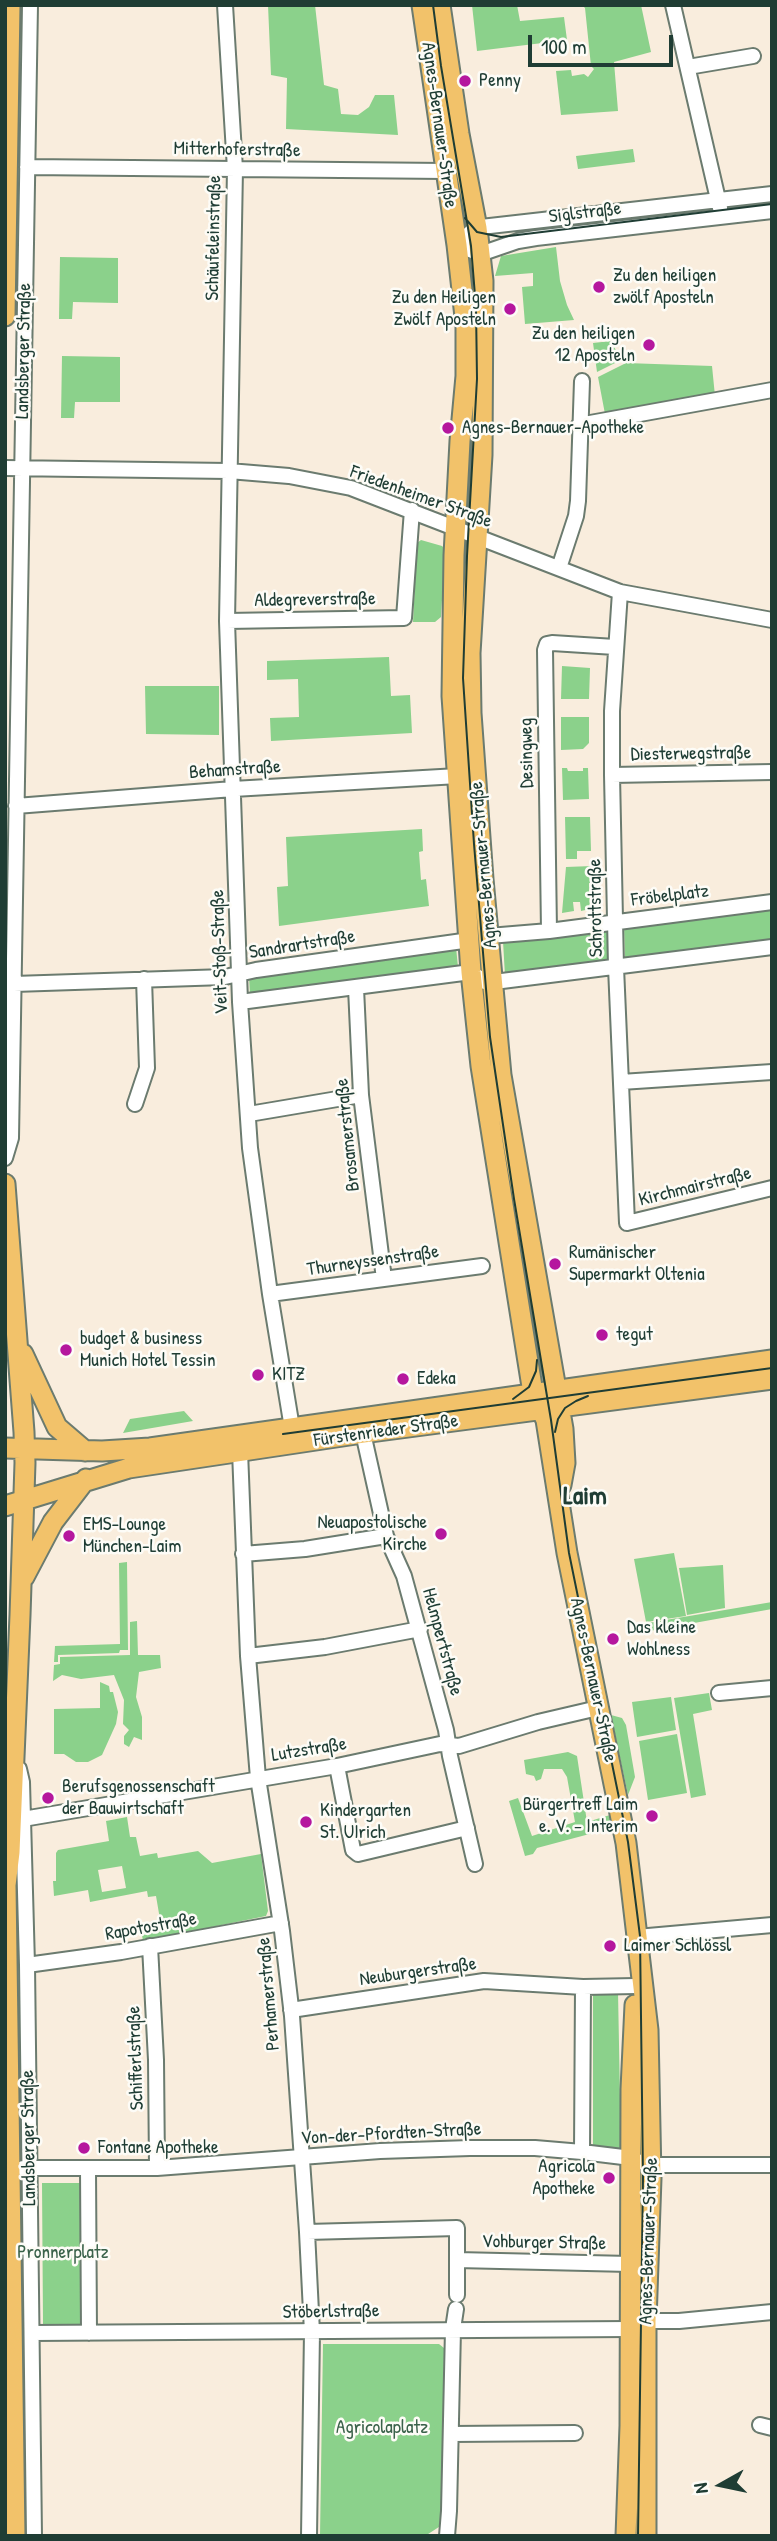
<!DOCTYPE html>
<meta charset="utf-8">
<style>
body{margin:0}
#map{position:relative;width:777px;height:2541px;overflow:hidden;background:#f9eddd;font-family:"Patrick Hand",sans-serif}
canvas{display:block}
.frame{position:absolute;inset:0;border:7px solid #1f3d34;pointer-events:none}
.north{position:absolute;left:686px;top:2450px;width:70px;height:70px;-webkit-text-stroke:5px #fdfcf7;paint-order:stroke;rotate:261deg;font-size:19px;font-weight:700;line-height:28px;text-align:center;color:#1f3d34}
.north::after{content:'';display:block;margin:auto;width:24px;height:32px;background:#1f3d34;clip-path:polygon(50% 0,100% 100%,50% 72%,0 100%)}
.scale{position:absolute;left:528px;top:35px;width:145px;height:32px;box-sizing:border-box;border:4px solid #1f3d34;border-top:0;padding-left:9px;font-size:21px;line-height:24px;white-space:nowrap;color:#1f3d34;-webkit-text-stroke:5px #fdfcf7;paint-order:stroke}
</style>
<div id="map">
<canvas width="777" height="2541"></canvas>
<div class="frame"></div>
<div class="north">N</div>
<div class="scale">100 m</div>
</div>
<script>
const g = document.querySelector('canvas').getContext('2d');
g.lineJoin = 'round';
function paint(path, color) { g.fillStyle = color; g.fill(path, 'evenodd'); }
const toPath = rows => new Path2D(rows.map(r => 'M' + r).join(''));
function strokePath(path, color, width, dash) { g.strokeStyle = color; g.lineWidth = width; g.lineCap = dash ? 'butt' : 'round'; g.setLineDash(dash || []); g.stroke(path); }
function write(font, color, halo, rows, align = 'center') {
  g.font = font + ' "Patrick Hand",sans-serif'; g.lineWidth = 5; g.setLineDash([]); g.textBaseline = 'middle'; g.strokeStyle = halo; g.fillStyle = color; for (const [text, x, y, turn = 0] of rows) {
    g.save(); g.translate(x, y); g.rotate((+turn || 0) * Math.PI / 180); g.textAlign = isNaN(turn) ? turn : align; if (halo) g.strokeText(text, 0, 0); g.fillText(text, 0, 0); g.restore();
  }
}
paint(toPath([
 [268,5,315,5,324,85,338,89,341,114,358,115,369,107,375,95,394,95,398,135,286,129,287,78,271,75],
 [472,5,517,5,520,21,564,17,567,40,477,51],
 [582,5,641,5,651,52,614,62,618,111,561,115,556,71,571,70,572,76,584,74,588,77,594,69,591,66,585,8],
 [633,149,635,162,578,169,576,156],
 [693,205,695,217,518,238,517,229],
 [556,247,560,281,567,305,574,320,525,324,522,287,533,286,533,273,495,276,501,256],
 [60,257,118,258,118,303,73,302,72,319,59,319],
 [611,341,621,360,597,372,593,343],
 [62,356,120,357,120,402,75,402,74,418,61,418],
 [626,363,712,366,715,396,605,414,598,377],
 [421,540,442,546,445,549,441,617,435,622,413,622,417,543],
 [389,657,391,696,410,695,412,733,271,741,270,718,299,717,298,679,267,680,267,661],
 [562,666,590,668,589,699,561,699],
 [145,686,219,686,219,735,146,734],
 [561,717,589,717,589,743,583,749,561,750],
 [562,768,567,768,568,771,583,771,583,768,588,768,589,799,563,800],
 [565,817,590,817,591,851,577,851,577,859,566,859],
 [422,829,423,851,419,852,421,880,426,879,429,906,279,926,277,887,288,886,286,837],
 [592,866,593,883,589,883,590,909,581,911,580,902,573,902,574,911,562,913,566,867],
 [772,907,772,941,625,960,624,926],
 [607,927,610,962,505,976,503,941],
 [456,947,458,967,250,995,249,976],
 [184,1411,193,1421,123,1433,130,1419],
 [674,1553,686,1616,646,1622,634,1559],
 [127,1562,128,1650,120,1650,119,1653,58,1655,58,1662,54,1662,55,1646,120,1644,119,1563],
 [723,1565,725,1608,687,1615,679,1568],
 [772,1602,772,1609,644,1632,642,1624],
 [137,1621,138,1655,160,1655,161,1668,139,1672,136,1697,142,1717,142,1740,134,1737,129,1747,124,1744,124,1736,129,1730,123,1724,124,1700,114,1675,81,1679,62,1675,53,1681,54,1665,60,1664,60,1657,130,1655,130,1622],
 [100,1682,109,1686,110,1692,113,1692,118,1712,116,1724,102,1755,88,1762,76,1762,64,1754,54,1754,54,1709,100,1708],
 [709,1693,712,1710,693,1714,706,1795,691,1798,674,1698],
 [671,1697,676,1730,637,1737,632,1702],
 [611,1715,622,1718,626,1725,635,1777,628,1795],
 [677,1734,687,1793,648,1800,639,1741],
 [568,1752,577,1756,587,1822,610,1815,612,1828,537,1848,533,1854,525,1856,509,1801,518,1798,532,1836,575,1822,567,1777,562,1769,544,1769,541,1779,536,1781,534,1776,526,1774,524,1760],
 [127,1817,130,1837,136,1837,140,1856,157,1853,158,1858,198,1851,212,1863,261,1854,268,1911,266,1916,143,1941,142,1935,162,1931,156,1896,148,1897,147,1891,90,1902,88,1890,54,1896,53,1881,56,1881,56,1853,58,1850,109,1841,106,1821],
 [122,1866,126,1888,102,1892,98,1870],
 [618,1992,621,2149,593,2147,593,1993],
 [42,2183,82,2183,84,2324,43,2324],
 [323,2344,439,2344,444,2348,442,2525,425,2536,320,2536]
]), '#8bd18b');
const minor = toPath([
 [225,5,235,169,227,621,240,1002,250,1148,270,1294,292,1428],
 [673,5,720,208],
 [688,67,753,56],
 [27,167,446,171],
 [772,194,481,227,474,229,457,245,475,252,486,252,518,241,536,238,772,211],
 [579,425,772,390],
 [5,468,229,471,289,476,351,488,620,592,772,620],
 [559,568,576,516,578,501,582,381],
 [620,592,612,711,612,775,616,967,627,1223,772,1188],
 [227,621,404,618,412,510],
 [612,775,772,772],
 [16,806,233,789,458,776],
 [549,931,545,650,547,644,552,643,615,647],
 [489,936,549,931,772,902],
 [14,984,225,977,256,970,470,940],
 [356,988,361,1095,384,1279],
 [240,1002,471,972,485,982,494,982,772,947],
 [621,1082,772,1072],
 [135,1104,147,1068,144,979],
 [249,1114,361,1095],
 [5,1158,11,1138,30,5],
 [270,1294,482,1266],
 [363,1433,386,1536,404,1576,446,1730,450,1756,475,1864],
 [240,1451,248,1656,258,1778,282,1931,292,2016,307,2232,312,2332,309,2536],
 [243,1554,305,1549,386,1536],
 [248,1656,325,1647,420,1629],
 [719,1693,772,1688],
 [337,1766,353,1850,358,1854,467,1828],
 [19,1769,22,1782,27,1965,34,2536],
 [23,1819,337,1766,440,1744,459,1746,538,1722,598,1708],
 [637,1937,772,1925],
 [150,1946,156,2060,157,2168],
 [27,1965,121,1952,281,1923],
 [291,2010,484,1981,583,1987,636,1986],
 [582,2152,583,1987],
 [23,2168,157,2168,380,2151,470,2148,535,2148,582,2152,623,2157,651,2165,772,2165],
 [88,2169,89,2333],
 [307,2232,457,2228,457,2295],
 [457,2260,630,2264],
 [646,2321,679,2321,772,2312],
 [32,2333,630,2329],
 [760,2425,772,2428],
 [451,2434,575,2433],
 [447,2536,449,2511,453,2329,456,2309]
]);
const major = toPath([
 [422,5,457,245,466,326,466,376,460,441,454,555,452,696,471,972,481,1066,533,1393,546,1420,567,1553,626,1843,648,2030,651,2178,646,2321,646,2536],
 [440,5,459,134,477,228,483,281,482,455,470,653,471,713,483,879,501,1075,563,1429,565,1463,561,1485],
 [5,316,10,5],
 [5,1184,24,1432,25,1463,20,1615,10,1852,6,1885,15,2536],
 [23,1354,57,1427,85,1451],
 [5,1448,102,1451,150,1448,772,1360],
 [5,1506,129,1468,363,1433,772,1379],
 [24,1577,53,1522,86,1479],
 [626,2536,630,2426,631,2089,635,2005]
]);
strokePath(minor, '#6b7b6f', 18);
strokePath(major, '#6b7b6f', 23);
strokePath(minor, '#fff', 14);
strokePath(major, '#f2c26a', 19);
strokePath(toPath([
 [433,5,441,66,471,246,476,308,477,379,467,556,463,678,474,844,490,1037,514,1199,551,1420,569,1553,628,1842,640,1936,643,2178,638,2536],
 [465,218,477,232,501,237,772,204],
 [513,1399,529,1387,536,1371,537,1360],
 [555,1432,558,1419,565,1408,576,1401,588,1396],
 [283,1434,772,1368]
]), '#1f3d34', 2);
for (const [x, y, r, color] of [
 [465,81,7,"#b5179e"],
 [599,287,7,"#b5179e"],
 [510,309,7,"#b5179e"],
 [649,345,7,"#b5179e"],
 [448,428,7,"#b5179e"],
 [555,1264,7,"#b5179e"],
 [602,1335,7,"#b5179e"],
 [66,1350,7,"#b5179e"],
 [258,1375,7,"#b5179e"],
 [403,1379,7,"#b5179e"],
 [441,1534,7,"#b5179e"],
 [69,1536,7,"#b5179e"],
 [613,1639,7,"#b5179e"],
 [48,1798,7,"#b5179e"],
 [652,1816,7,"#b5179e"],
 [306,1822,7,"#b5179e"],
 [610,1946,7,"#b5179e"],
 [84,2148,7,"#b5179e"],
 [609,2178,7,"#b5179e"]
]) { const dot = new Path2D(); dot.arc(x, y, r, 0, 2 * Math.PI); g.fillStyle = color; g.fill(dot); strokePath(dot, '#fdfcf7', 2.5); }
write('19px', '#1f3d34', '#fdfcf7', [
 ["Penny",479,81],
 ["Zu den heiligen",613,276],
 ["zwölf Aposteln",613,298],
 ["Zu den Heiligen",496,298,"right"],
 ["Zwölf Aposteln",496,320,"right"],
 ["Zu den heiligen",635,334,"right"],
 ["12 Aposteln",635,356,"right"],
 ["Agnes-Bernauer-Apotheke",462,428],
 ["Rumänischer",569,1253],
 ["Supermarkt Oltenia",569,1275],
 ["tegut",616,1335],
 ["budget & business",80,1339],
 ["Munich Hotel Tessin",80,1361],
 ["KITZ",272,1375],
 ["Edeka",417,1379],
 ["Neuapostolische",427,1523,"right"],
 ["Kirche",427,1545,"right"],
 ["EMS-Lounge",83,1525],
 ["München-Laim",83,1547],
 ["Das kleine",627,1628],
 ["Wohlness",627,1650],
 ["Berufsgenossenschaft",62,1787],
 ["der Bauwirtschaft",62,1809],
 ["Bürgertreff Laim",638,1805,"right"],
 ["e. V. – Interim",638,1827,"right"],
 ["Kindergarten",320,1811],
 ["St. UIrich",320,1833],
 ["Laimer Schlössl",624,1946],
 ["Fontane Apotheke",98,2148],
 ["Agricola",595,2167,"right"],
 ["Apotheke",595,2189,"right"]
], 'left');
write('19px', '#1f3d34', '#fdfcf7', [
 ["Agnes-Bernauer-Straße",439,125,82],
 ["Mitterhoferstraße",237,150,1],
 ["Siglstraße",585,213,-7],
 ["Schäufeleinstraße",214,238,-89],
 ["Landsberger Straße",24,351,-89],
 ["Friedenheimer Straße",421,497,20],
 ["Aldegreverstraße",315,600,-1],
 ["Desingweg",527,753,-91],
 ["Diesterwegstraße",691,754,-1],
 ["Behamstraße",235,770,-4],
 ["Agnes-Bernauer-Straße",484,865,-95],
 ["Fröbelplatz",670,896,-7],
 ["Schrottstraße",596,908,-91],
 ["Sandrartstraße",302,945,-9],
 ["Veit-Stoß-Straße",220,952,-92],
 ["Brosamerstraße",348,1135,-96],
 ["Kirchmairstraße",695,1187,-14],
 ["Thurneyssenstraße",373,1261,-8],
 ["Fürstenrieder Straße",386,1431,-8],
 ["Helmpertstraße",442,1642,75],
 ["Agnes-Bernauer-Straße",593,1680,78],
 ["Lutzstraße",309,1750,-9],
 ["Rapotostraße",151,1927,-10],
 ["Neuburgerstraße",418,1972,-8],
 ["Perhamerstraße",269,1994,-95],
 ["Schifferlstraße",136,2058,-92],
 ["Von-der-Pfordten-Straße",391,2134,-3],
 ["Landsberger Straße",29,2138,-91],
 ["Agnes-Bernauer-Straße",649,2241,-88],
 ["Vohburger Straße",544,2243,1],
 ["Stöberlstraße",331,2312,-1]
]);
write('19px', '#3a624a', '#fdfcf7', [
 ["Pronnerplatz",63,2253],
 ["Agricolaplatz",382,2428]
]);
write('bold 26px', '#1f3d34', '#fdfcf7', [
 ["Laim",585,1497]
]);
</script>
